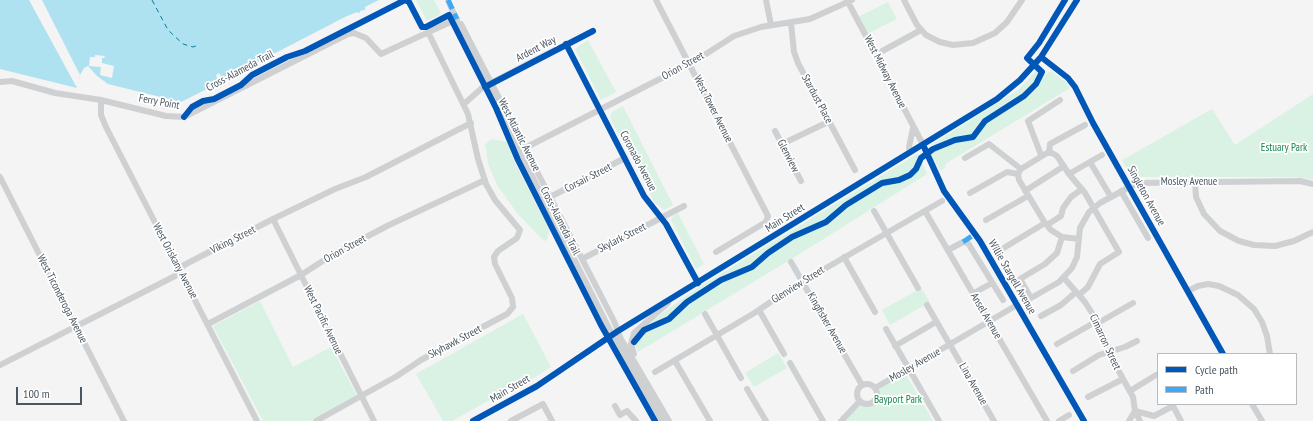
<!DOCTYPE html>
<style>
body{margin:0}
#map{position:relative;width:1313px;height:421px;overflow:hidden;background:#f4f4f4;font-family:"PT Sans Narrow",sans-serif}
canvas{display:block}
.legend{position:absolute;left:1157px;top:353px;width:140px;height:52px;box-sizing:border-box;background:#fff;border:1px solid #b7bbc0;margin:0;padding:5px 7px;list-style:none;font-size:12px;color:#4a5661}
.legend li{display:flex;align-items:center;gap:8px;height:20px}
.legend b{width:20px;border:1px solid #b7bbc0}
.scale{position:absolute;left:16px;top:387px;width:66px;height:18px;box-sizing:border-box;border:2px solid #4a5661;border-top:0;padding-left:5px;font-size:12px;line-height:14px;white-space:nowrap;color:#4a5661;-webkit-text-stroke:3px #fff;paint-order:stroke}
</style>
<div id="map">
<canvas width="1313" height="421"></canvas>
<ul class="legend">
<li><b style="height:5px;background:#0057b8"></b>Cycle path</li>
<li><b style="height:5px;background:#3fa9f5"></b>Path</li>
</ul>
<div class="scale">100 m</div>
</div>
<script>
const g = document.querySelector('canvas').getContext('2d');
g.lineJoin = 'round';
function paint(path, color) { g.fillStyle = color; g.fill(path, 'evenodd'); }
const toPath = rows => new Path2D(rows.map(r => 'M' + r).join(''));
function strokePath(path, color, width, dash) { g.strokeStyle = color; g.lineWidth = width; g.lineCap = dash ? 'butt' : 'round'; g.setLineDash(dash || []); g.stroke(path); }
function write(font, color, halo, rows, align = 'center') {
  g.font = font + ' "PT Sans Narrow",sans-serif'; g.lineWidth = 3.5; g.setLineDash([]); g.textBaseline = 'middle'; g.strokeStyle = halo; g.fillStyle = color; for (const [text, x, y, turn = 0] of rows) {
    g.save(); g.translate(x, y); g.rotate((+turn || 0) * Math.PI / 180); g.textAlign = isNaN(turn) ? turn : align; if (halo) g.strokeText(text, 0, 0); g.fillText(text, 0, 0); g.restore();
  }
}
paint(toPath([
 [416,0,434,0,441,14,427,21],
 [888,2,897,19,865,35,856,18],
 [588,40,616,92,601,100,575,49],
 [1036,71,1045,75,1051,71,1065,81,1070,88,950,161,945,165,946,167,940,171,931,152,934,149,933,144,1018,90],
 [1313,94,1313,180,1296,177,1135,177,1129,173,1122,160,1212,109,1235,145],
 [623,106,673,205,664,210,654,202,610,118,612,112],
 [492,139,507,142,515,163,548,226,549,231,547,240,544,241,540,237,517,213,497,185,488,164,486,146,484,145],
 [917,154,919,155,927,174,806,250,638,352,635,344,644,337,645,331,643,327,696,289],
 [678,213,704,264,696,269,671,220,673,216],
 [921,288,930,302,890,325,882,310],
 [260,301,293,367,331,347,357,396,310,421,263,421,213,326],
 [523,314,551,367,526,383,524,381,452,421,443,421,416,374],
 [778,353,787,368,754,387,745,373],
 [905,373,933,421,843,421,860,405,869,406,876,402,881,387]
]), '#d9f2e3');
paint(toPath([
 [0,0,384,0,297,45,297,47,293,47,181,104,101,84,87,70,80,76,77,88,0,69]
]), '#aee2f0');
paint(toPath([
 [29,0,42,0,80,75,84,68,88,66,97,76,108,84,181,102,219,83,216,75,219,73,223,80,347,16,357,12,359,14,361,10,365,11,365,7,379,0,386,0,367,12,299,44,297,47,294,47,294,49,255,69,254,66,252,67,254,69,236,78,234,76,233,79,220,87,218,84,216,86,217,87,179,106,102,87,91,80,86,73,80,76,77,88],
 [95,55,105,56,104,58,102,58,102,63,114,66,112,78,100,75,101,67,89,66,90,57,95,57]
]), '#f4f4f4');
strokePath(toPath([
 [152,0,168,30,183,44,193,47,198,45]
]), '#0c7c9b', 1, [5, 4]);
strokePath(toPath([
 [448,0,462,33,501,109,523,158,616,342,662,421],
 [656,0,768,216,766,222,716,252],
 [766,0,771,25],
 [847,0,928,154,944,191,980,241,1084,421],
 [904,0,917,25,926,35,940,42,953,45,973,43,995,33,1007,22,1022,0],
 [791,23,794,52,798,63,855,170],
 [461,24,614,321,621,339,669,421],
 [566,44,644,196,666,224,698,283],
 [875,55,921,30],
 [1041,57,1068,78,1075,87,1093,123,1223,354],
 [0,82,12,81,55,93,101,100,166,116,184,117,348,34,354,33,366,38,381,54,457,19],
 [101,100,101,115,106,127,257,421],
 [464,104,483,87,593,31],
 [775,131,801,181],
 [782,144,828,122],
 [521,150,695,61,734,36,761,27,810,19,852,0],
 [910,152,909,147,913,128],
 [1049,153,1050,144,1085,125],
 [1041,155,1028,121,1060,100],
 [965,158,989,144,1021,169],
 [1090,162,1111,197],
 [1069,174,1102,155],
 [0,177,124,421],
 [1195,182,1196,197,1204,214,1220,231,1239,241,1254,245,1275,246,1294,241,1313,232],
 [1025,191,1064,166],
 [1121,191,1148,238],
 [970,193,1007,172,1018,174],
 [550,197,625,158],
 [874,211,918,288],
 [925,211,1047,421],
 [273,219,374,421],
 [986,220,1028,196],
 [1047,225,1061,216,1063,208,1071,197,1082,189],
 [1062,237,1057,253,1045,264,1020,279,1031,298,1059,282,1072,268,1077,257,1080,228,1089,212,1100,203,1137,183,1300,181,1313,184],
 [1079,239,1062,237,1051,230,1045,223,1019,180,1018,174,1021,169,1047,153,1052,153,1057,156,1069,174,1085,193,1119,252,1100,264,1088,287,1079,295],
 [1002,249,1045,223],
 [948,250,963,242,968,243,1003,300],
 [844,257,875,312],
 [582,259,684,206],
 [791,262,862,385],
 [1064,278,1085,302,1097,321,1117,368,1133,397,1135,411,1140,421],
 [1188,291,1198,286,1208,284,1219,286,1238,295,1254,309,1262,322,1267,336,1270,354],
 [974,293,992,283],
 [927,305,994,421],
 [759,310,784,354],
 [705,314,741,378],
 [1041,316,1061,305,1076,292],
 [1098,323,1133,303],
 [208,324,301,275,332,255,387,226,485,180],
 [886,329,939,421],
 [1057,344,1097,321],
 [895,346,936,322],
 [634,354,631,344,634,333,668,303],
 [675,361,710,421],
 [790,363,823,421],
 [0,365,175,276,184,265,273,219,335,189,366,177,471,123],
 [1073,371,1099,355,1125,347,1137,341],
 [655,372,756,312,788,290,942,201],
 '857 394a10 10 0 1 1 20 0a10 10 0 1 1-20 0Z',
 [875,388,1017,305],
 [747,389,766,421],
 [1130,391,1156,375],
 [1088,397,1123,379],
 [1252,404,1262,421],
 [615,406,620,415,627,411,636,421],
 [1135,411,1154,416,1173,406,1181,421],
 [316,421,397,376,421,360,507,314,513,307,512,298,495,264,494,257,498,251,517,238,520,230,495,200,486,184,478,159,468,114,428,32],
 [473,421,537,386,618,331,997,99,1020,80,1041,57,1077,0],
 [511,421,543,404,552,421],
 [841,421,860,401],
 [1059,421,1069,415],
 [1129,421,1135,411]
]), '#ced0d2', 6);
strokePath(toPath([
 [448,0,457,19],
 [963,242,972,236]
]), '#3fa9f5', 5, [10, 5]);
strokePath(toPath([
 [566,44,644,196,666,224,698,283],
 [1041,57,1068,78,1075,87,1093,123,1223,354],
 [485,87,593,31],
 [184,117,192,107,203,101,214,99,241,85,252,75,287,57,305,51,405,0,409,2,422,27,426,27,449,15,496,108,518,160,601,325,655,421],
 [924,147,944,191,980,241,1084,421],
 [634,342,644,330,669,319,687,302,721,280,752,267,768,253,792,237,826,222,846,205,882,183,899,180,910,175,916,169,921,158,933,149,955,140,973,137,985,121,1024,96,1036,84,1042,72,1027,58,1039,43,1065,0],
 [473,421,537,386,618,331,997,99,1020,80,1041,57,1077,0]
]), '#0057b8', 6);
write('11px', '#4a5661', '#fff', [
 ["Ardent Way",536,49,-27],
 ["Orion Street",683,66,-29],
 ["Cross-Alameda Trail",240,71,-28],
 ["West Midway Avenue",885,72,63],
 ["Stardust Place",817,99,62],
 ["Ferry Point",159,102,11],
 ["West Tower Avenue",713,109,63],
 ["West Atlantic Avenue",519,135,63],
 ["Glenview",788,156,63],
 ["Coronado Avenue",638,161,62],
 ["Corsair Street",588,178,-27],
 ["Mosley Avenue",1189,182],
 ["Singleton Avenue",1146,196,61],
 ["Main Street",785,218,-32],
 ["Cross-Alameda Trail",560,221,63],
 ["Skylark Street",622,238,-27],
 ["Viking Street",233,240,-27],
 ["Orion Street",345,249,-29],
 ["West Oriskany Avenue",175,261,62],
 ["Willie Stargell Avenue",1012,277,60],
 ["Glenview Street",798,285,-32],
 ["West Ticonderoga Avenue",62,299,63],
 ["Ansel Avenue",986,316,60],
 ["West Pacific Avenue",323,320,64],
 ["Kingfisher Avenue",827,323,60],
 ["Skyhawk Street",455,342,-28],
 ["Cimarron Street",1105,342,65],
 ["Mosley Avenue",915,365,-30],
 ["Lina Avenue",973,384,60],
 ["Main Street",510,389,-30]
]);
write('11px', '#17864f', '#fff', [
 ["Estuary Park",1284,148],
 ["Bayport Park",898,400]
]);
</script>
